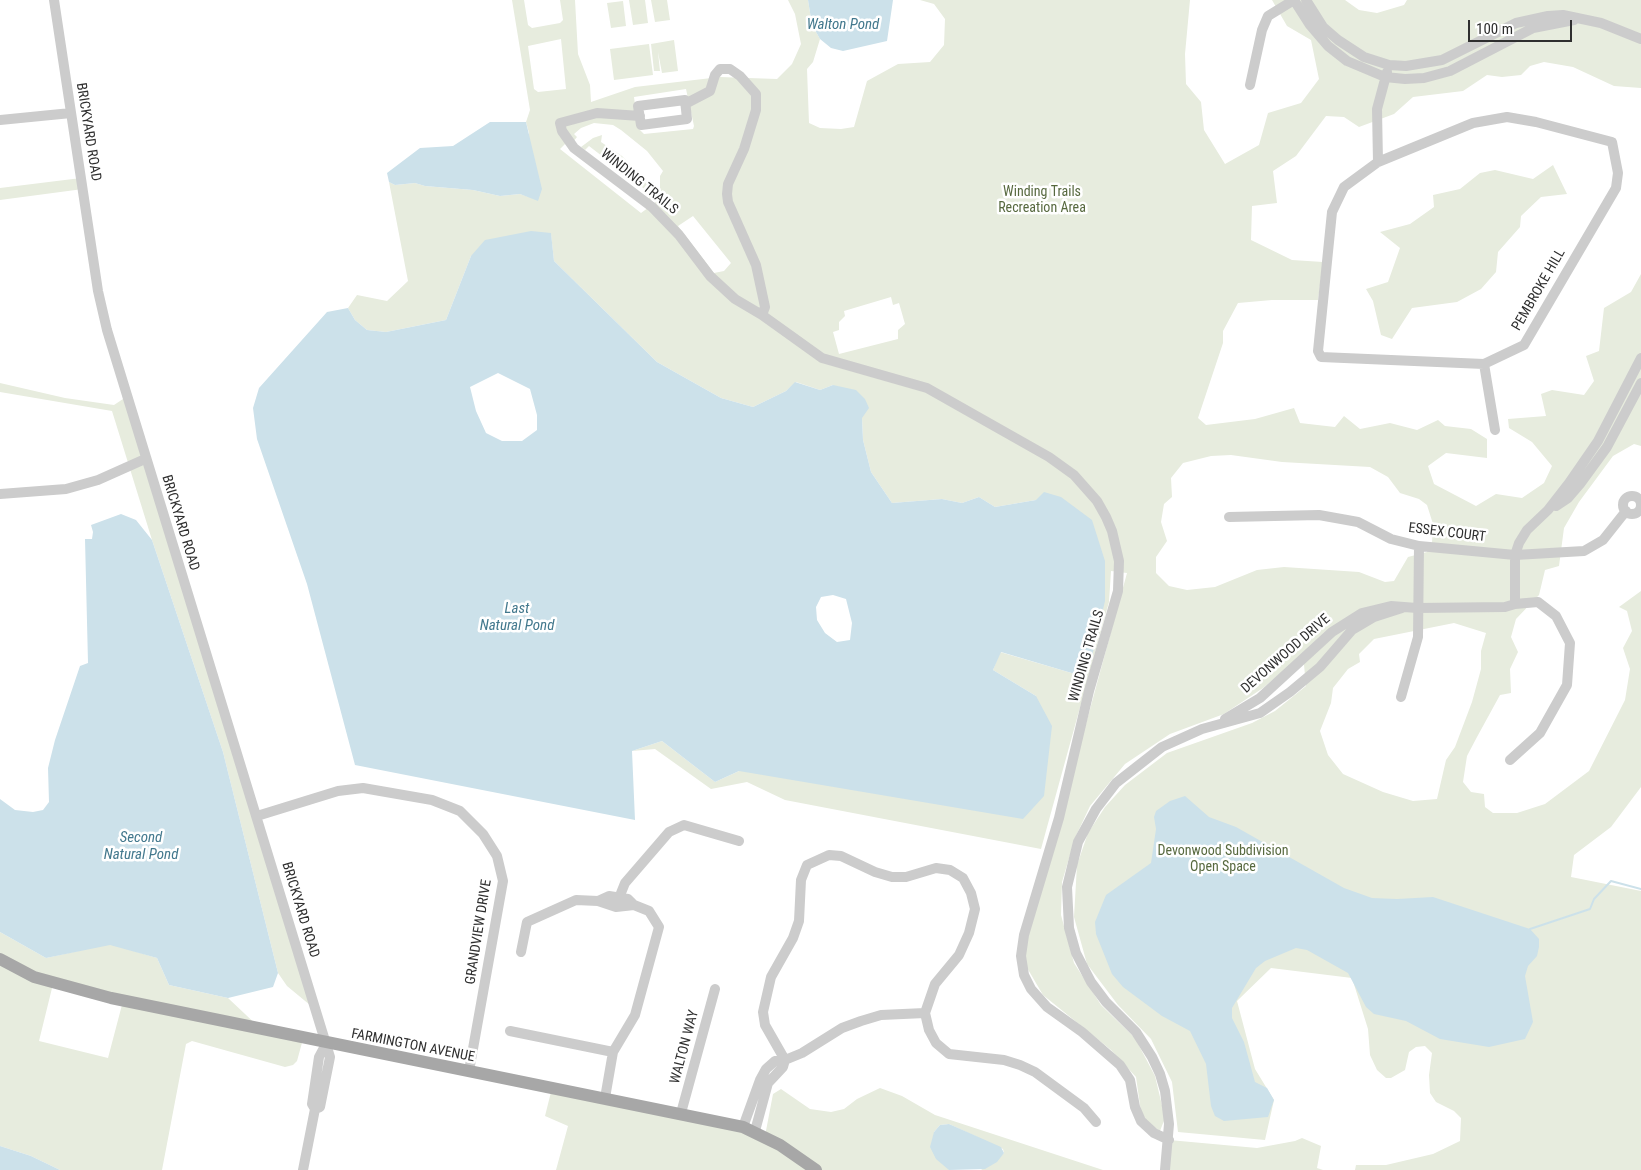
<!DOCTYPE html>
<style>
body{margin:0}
#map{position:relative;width:1641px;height:1170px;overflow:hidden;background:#fff;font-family:"Roboto Condensed",sans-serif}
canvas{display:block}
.scale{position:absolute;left:1468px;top:20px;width:104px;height:22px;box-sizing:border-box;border:2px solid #2f2f2f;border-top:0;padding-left:6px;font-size:15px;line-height:18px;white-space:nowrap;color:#2f2f2f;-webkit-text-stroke:4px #fff;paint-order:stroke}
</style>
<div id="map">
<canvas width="1641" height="1170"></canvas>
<div class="scale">100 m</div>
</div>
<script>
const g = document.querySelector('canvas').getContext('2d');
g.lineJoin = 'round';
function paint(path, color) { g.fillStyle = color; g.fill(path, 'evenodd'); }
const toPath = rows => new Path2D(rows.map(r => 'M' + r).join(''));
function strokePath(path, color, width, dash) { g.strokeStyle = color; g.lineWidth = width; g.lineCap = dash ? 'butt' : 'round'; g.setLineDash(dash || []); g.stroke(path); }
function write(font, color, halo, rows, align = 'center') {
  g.font = font + ' "Roboto Condensed",sans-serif'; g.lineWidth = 5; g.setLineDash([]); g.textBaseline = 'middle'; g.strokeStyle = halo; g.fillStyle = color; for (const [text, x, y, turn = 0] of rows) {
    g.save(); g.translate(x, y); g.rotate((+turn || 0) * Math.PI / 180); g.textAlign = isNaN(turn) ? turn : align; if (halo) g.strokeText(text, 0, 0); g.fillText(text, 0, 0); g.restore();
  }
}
paint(toPath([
 [512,0,524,0,528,25,532,28,560,23,563,20,560,0,575,0,578,54,590,85,591,102,635,87,720,77,777,79,792,64,801,44,795,14,788,0,808,0,812,25,820,39,813,62,807,69,809,123,820,128,841,129,854,127,867,81,898,64,930,62,944,45,945,19,934,4,920,0,1190,0,1185,54,1186,84,1201,102,1204,130,1225,164,1259,145,1268,113,1301,103,1319,79,1311,40,1287,26,1272,0,1345,0,1359,10,1377,13,1404,5,1407,0,1641,0,1641,88,1614,86,1573,67,1544,62,1530,66,1521,75,1502,77,1487,75,1463,91,1413,97,1394,114,1359,127,1344,117,1326,116,1296,156,1273,171,1277,203,1252,206,1251,240,1292,260,1323,262,1318,300,1272,300,1238,303,1223,331,1223,343,1198,418,1206,425,1255,419,1294,408,1300,423,1335,427,1344,416,1360,429,1390,423,1417,430,1438,420,1445,426,1471,429,1487,439,1487,458,1446,453,1428,466,1434,484,1476,506,1496,494,1522,498,1544,483,1552,466,1532,442,1509,428,1508,419,1546,416,1541,394,1552,390,1584,395,1594,381,1586,356,1599,351,1604,308,1631,292,1641,274,1641,446,1634,444,1613,456,1579,502,1564,528,1559,566,1545,570,1539,595,1516,619,1511,637,1518,652,1510,669,1511,693,1500,695,1477,737,1467,756,1463,782,1471,792,1484,794,1485,807,1493,813,1517,813,1545,804,1589,771,1625,700,1630,669,1623,648,1632,631,1627,611,1619,607,1641,591,1641,787,1611,827,1574,855,1571,877,1641,891,1641,1170,1355,1170,1356,1165,1386,1165,1433,1154,1460,1141,1461,1118,1454,1111,1436,1102,1430,1093,1429,1075,1432,1053,1425,1046,1416,1047,1409,1052,1405,1070,1391,1078,1386,1078,1377,1070,1370,1055,1368,1029,1352,978,1271,968,1237,1001,1255,1069,1274,1100,1265,1140,1178,1132,1172,1082,1151,1039,1118,1005,1087,964,1074,917,1077,865,1088,833,1105,807,1125,785,1167,753,1252,723,1275,711,1306,686,1303,654,1263,688,1224,714,1170,734,1125,764,1090,806,1075,838,1062,882,1061,915,1074,963,1101,1005,1135,1038,1155,1076,1165,1118,1160,1131,1148,1123,1141,1112,1136,1077,1111,1050,1043,995,1026,966,1024,952,1127,573,1111,571,1109,602,1041,849,785,800,747,782,711,789,655,749,632,751,662,741,715,782,739,771,1036,696,993,670,1000,652,1075,674,1036,500,995,507,979,497,962,503,942,499,892,503,871,472,863,440,862,418,833,385,820,390,796,382,786,391,753,407,721,398,657,362,554,261,551,234,471,256,446,320,386,332,367,330,355,320,348,308,357,295,387,301,408,281,389,182,395,185,415,183,425,186,473,190,500,196,520,194,529,197,529,133,526,122,530,110],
 [561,39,566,89,538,92,534,89,528,46],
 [686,89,694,126,693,129,644,134,638,128,634,97],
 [594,123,613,125,621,130,647,151,663,171,660,176,660,199,641,213,560,149,570,139,573,142,577,137,574,134,581,128],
 [693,216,731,263,724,271,714,273,678,226],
 [891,297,893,305,899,303,905,324,898,330,898,339,839,354,833,332,839,330,839,322,845,316,844,311],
 [1231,455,1282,462,1370,467,1388,477,1400,493,1419,499,1427,505,1433,524,1432,543,1427,552,1408,557,1394,581,1385,582,1359,572,1284,567,1257,570,1215,587,1187,590,1169,586,1156,573,1156,557,1167,541,1161,522,1164,504,1172,497,1171,478,1183,463,1211,456],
 [1454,623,1486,633,1481,651,1481,669,1472,702,1455,747,1446,760,1437,799,1413,801,1383,792,1343,774,1328,755,1320,731,1331,703,1333,688,1348,669,1360,662,1359,654,1374,639],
 [629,0,645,0,648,23,633,25],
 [651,0,667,0,670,20,655,22],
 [623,1,626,26,611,28,607,3],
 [674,40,678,71,662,73,658,52,660,71,654,71,651,44],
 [649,44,653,75,614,80,610,49],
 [602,135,601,142,622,156,650,185,654,182,651,202,648,200,651,194,589,146,585,150,581,147,593,138],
 [1553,165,1567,194,1541,197,1521,216,1520,227,1498,252,1496,272,1481,289,1457,302,1412,308,1392,339,1381,335,1373,301,1366,289,1388,282,1400,248,1380,232,1410,224,1434,207,1433,195,1460,189,1480,173,1495,170,1533,179],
 [81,178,83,189,0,200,0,188],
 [0,383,65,398,114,405,126,397,316,1010,287,986,278,973,223,752,152,540,112,411,0,392],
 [0,932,46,958,110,944,157,958,169,985,228,998,262,1030,303,1039,297,1061,293,1065,285,1067,192,1041,186,1044,162,1170,60,1170,31,1156,0,1146],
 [53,984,123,1001,108,1058,39,1041],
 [552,1088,765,1136,773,1094,781,1089,810,1109,831,1112,844,1109,857,1099,880,1088,902,1096,935,1115,1103,1170,981,1170,1004,1153,1003,1149,949,1124,940,1125,934,1132,949,1170,556,1170,568,1126,545,1116],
 [1302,1138,1321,1146,1317,1168,1323,1170,1165,1170,1169,1140,1257,1148,1295,1141]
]), '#e7ecde');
paint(toPath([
 [808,0,893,0,887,41,843,51,831,48,820,39,812,25],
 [490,122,526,122,542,189,538,201,520,194,500,196,473,190,425,186,415,183,395,185,389,182,387,173,420,148,453,146],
 [531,231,551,233,554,261,657,362,721,398,753,407,786,391,795,382,820,390,833,385,856,390,865,399,869,408,862,418,863,440,871,472,892,503,942,499,962,503,979,497,995,507,1036,500,1044,492,1061,497,1092,520,1105,561,1105,601,1092,656,1075,674,1001,652,993,670,1036,696,1052,726,1044,796,1023,819,739,771,715,782,662,741,632,751,635,820,355,765,307,584,257,439,253,408,259,388,327,312,348,308,355,320,367,330,386,332,446,320,471,256,485,240],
 [498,373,530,389,537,415,537,430,522,441,502,441,486,433,476,411,470,387],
 [833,595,846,599,852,623,850,640,837,642,825,633,817,620,816,607,821,597],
 [121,514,136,520,152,540,223,752,278,973,273,987,228,998,169,985,157,958,110,945,46,958,0,932,0,799,15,810,33,812,43,810,49,802,48,768,55,740,80,666,88,663,85,539,92,539,93,532,91,525],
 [1185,796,1209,817,1236,827,1344,888,1372,898,1397,899,1433,897,1530,929,1539,939,1539,947,1537,956,1528,966,1525,976,1533,1022,1525,1039,1489,1047,1440,1039,1406,1021,1374,1014,1366,1007,1348,973,1307,950,1296,948,1265,961,1256,968,1232,1008,1232,1018,1244,1042,1255,1082,1267,1088,1274,1100,1268,1117,1224,1121,1215,1116,1211,1106,1206,1064,1190,1031,1162,1016,1123,987,1112,974,1096,934,1095,922,1106,895,1151,863,1156,829,1154,817,1156,811,1170,801],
 [949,1124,1001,1147,1004,1153,997,1162,985,1169,949,1170,936,1159,930,1147,934,1132,940,1125],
 [0,1146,31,1156,60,1170,0,1170]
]), '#cce1ea');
strokePath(toPath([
 [1530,929,1590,909,1594,899,1611,881,1641,889]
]), '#cce1ea', 2);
strokePath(toPath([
 [54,0,98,291,107,330,330,1057,320,1107,315,1109],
 [1294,0,1310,25,1328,46,1347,61,1385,77,1405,79,1424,78,1450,71,1533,28,1574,20],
 [1306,0,1323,27,1338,40,1364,57,1389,65,1406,66,1442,60,1516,23,1548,16,1563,15,1601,23,1641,39],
 [1250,85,1262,30,1268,16,1294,0],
 [685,100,687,119,641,125,638,106,685,100],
 [685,104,710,91,715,75,720,69,730,69,740,76,756,94,756,110,744,149,728,184,727,194,728,202,756,265,765,307,762,315],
 [640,116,597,113,560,123,562,131,574,148,652,207,679,235,710,276,735,299,762,315,822,358,927,388,1049,457,1074,475,1097,501,1106,517,1112,531,1119,561,1118,591,1089,691,1059,818,1024,935,1021,956,1024,975,1031,989,1047,1007,1082,1032,1120,1065,1130,1080,1135,1107,1141,1121,1154,1133,1169,1140],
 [1507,117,1536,122,1612,142,1618,173,1616,188,1524,345,1484,364,1321,357,1318,351,1332,212,1344,187,1378,162,1473,123,1507,117],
 [0,120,71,113],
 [1378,162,1377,109,1387,72],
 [1484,364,1495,430],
 [0,494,66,489,98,480,145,459],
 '1623 505a9 9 0 1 1 18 0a9 9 0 1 1-18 0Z',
 [1556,506,1568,498,1580,484,1607,447,1641,383],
 [1229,517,1319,515,1358,522,1391,539,1419,546,1515,555,1584,551,1603,540,1626,511],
 [1401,697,1418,637,1419,546],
 [1225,719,1260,698,1332,632,1362,613,1391,606,1417,608,1505,607,1515,604,1515,555,1519,543,1527,530,1548,510,1569,483,1598,441,1641,358],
 [1510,760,1540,733,1567,685,1570,643,1556,616,1538,602,1515,604],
 [257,816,338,791,363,788,432,800,460,811,483,834,497,856,503,881,469,1071],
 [619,898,625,883,669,832,684,825,739,841],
 [598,901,609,896,628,899,634,905,649,911,659,927,635,1015,613,1052,605,1098],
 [521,952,527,922,576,900,598,901,616,907,634,905],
 [925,1013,929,1030,936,1043,949,1054,1004,1060,1020,1065,1035,1072,1084,1108,1096,1122],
 [510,1031,613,1052],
 [681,1113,715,989],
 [743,1127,760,1080,766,1069,775,1061,785,1060,802,1053,842,1028,861,1021,881,1015,925,1013,935,984,959,955,969,933,975,909,971,893,963,878,950,870,936,868,906,877,892,877,875,872,841,856,829,855,807,865,801,880,799,921,793,938,771,977,763,1012,765,1025,785,1060],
 [755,1131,768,1083,783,1067,785,1060],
 [303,1170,315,1109,312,1104,319,1057,326,1044],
 [1165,1170,1169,1124,1165,1091,1160,1074,1152,1057,1136,1032,1106,1002,1091,982,1076,953,1069,928,1067,887,1078,842,1096,809,1116,783,1162,747,1202,729,1260,713,1290,692,1320,667,1352,630,1374,617,1402,608]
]), '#ccc', 10);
strokePath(toPath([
 [0,959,34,977,111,998,743,1127,780,1145,816,1170]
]), '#a7a7a7', 12);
write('14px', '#2f2f2f', '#fff', [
 ["BRICKYARD ROAD",88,132,81],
 ["WINDING TRAILS",639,182,39],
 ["PEMBROKE HILL",1539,290,-60],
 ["BRICKYARD ROAD",180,523,73],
 ["ESSEX COURT",1447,533,7],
 ["DEVONWOOD DRIVE",1286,654,-41],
 ["WINDING TRAILS",1087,656,-74],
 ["BRICKYARD ROAD",300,910,73],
 ["GRANDVIEW DRIVE",479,932,-81],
 ["FARMINGTON AVENUE",413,1046,11],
 ["WALTON WAY",685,1047,-75]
]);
write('14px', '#57693f', '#fff', [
 ["Winding Trails",1042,192],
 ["Recreation Area",1042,208],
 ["Devonwood Subdivision",1223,851],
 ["Open Space",1223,867]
]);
write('italic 15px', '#42788d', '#fff', [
 ["Walton Pond",843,25],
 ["Last",517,609],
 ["Natural Pond",517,626],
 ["Second",141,838],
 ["Natural Pond",141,855]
]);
</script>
